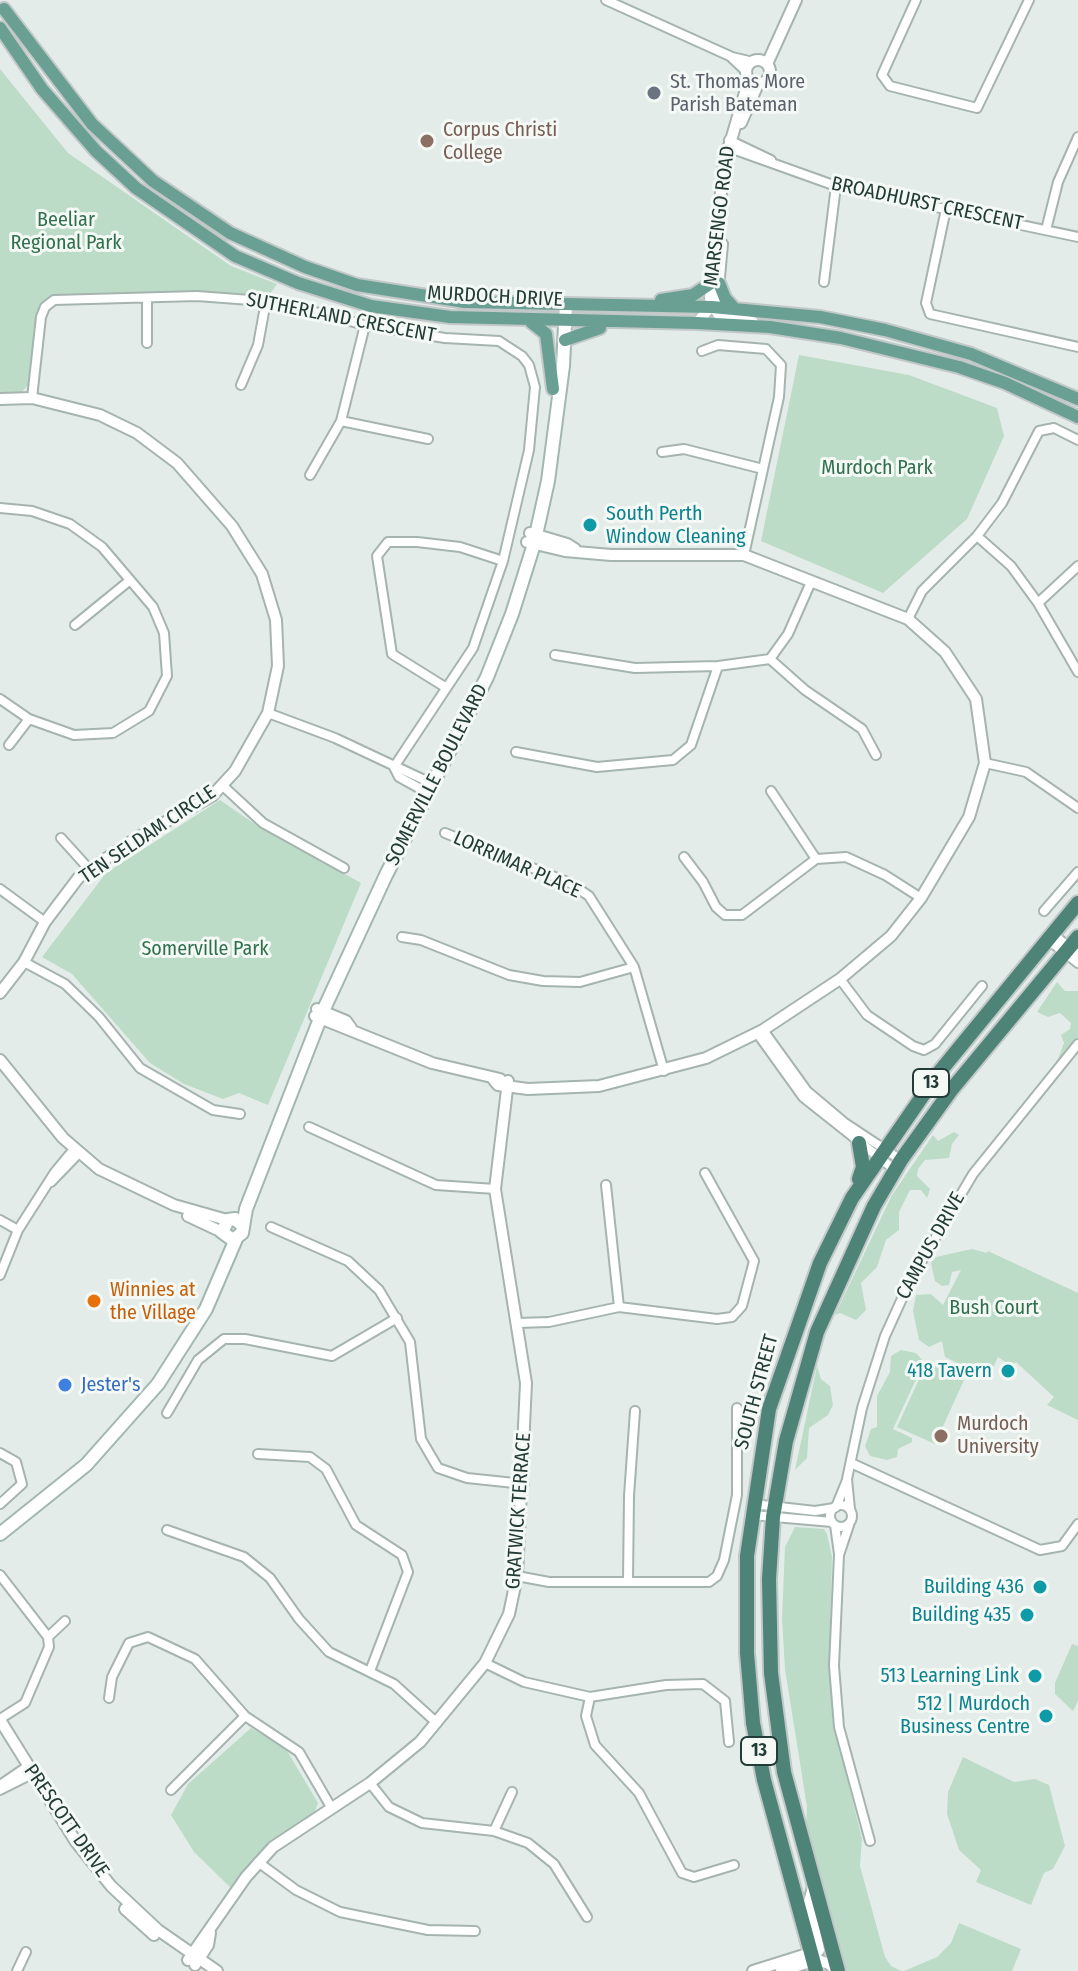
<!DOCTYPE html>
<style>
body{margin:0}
canvas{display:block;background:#e3ece8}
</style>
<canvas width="1078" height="1971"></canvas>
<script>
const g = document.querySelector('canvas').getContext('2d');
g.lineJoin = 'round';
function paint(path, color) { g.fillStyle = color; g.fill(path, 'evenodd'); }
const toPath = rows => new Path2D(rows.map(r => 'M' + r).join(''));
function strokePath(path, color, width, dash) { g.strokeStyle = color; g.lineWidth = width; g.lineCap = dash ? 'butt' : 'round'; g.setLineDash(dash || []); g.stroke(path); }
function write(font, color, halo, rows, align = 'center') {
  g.font = font + ' "Fira Sans Condensed",sans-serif'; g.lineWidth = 6; g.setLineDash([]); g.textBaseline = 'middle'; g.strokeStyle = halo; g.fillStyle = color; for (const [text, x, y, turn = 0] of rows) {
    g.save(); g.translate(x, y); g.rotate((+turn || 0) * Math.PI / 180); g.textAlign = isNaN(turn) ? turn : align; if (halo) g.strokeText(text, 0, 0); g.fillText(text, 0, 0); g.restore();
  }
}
paint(toPath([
 [0,69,68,153,231,266,277,284,268,297,201,291,46,299,38,310,29,384,20,394,0,394],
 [799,355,909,375,997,408,1004,436,967,519,883,593,761,541],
 [220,800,252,822,361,883,268,1105,239,1093,223,1099,184,1084,150,1063,72,974,42,957,106,873],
 [1057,982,1065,991,1078,991,1078,1037,1056,1064,1064,1043,1061,1035,1070,1029,1071,1023,1060,1013,1048,1017,1037,1012],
 [954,1132,959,1135,952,1144,949,1158,925,1160,918,1169,917,1176,930,1189,927,1198,921,1190,910,1190,899,1212,899,1230,886,1240,877,1267,861,1283,866,1310,856,1320,840,1313,835,1315,892,1195,933,1135,938,1141],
 [972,1249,987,1253,988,1251,1078,1293,1078,1420,1047,1405,1054,1397,1016,1362,1011,1366,998,1357,988,1378,945,1357,942,1341,929,1347,919,1340,913,1311,916,1295,931,1294,943,1305,961,1270,952,1272,949,1285,942,1286,935,1281,931,1263,936,1257],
 [901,1350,916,1353,924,1362,893,1429,912,1438,912,1442,898,1449,897,1457,887,1460,870,1456,865,1446,871,1429,877,1427,877,1396,890,1372,891,1356],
 [927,1362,964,1380,935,1444,897,1427],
 [817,1366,821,1379,830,1386,833,1405,828,1415,809,1428,807,1458,795,1470],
 [795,1527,824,1529,827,1534,832,1557,829,1669,835,1729,862,1839,860,1866,885,1957,891,1966,901,1971,847,1971,806,1829,807,1807,785,1669,782,1619,785,1547],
 [1072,1644,1078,1646,1078,1701,1073,1711,1055,1694,1055,1683],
 [251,1728,286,1749,318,1803,315,1811,258,1854,231,1888,194,1852,171,1815,188,1784],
 [963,1757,1014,1782,1035,1779,1049,1785,1065,1846,1053,1869,1044,1873,1031,1905,976,1882,981,1870,959,1850,947,1814,948,1792],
 [959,1923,1021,1949,1012,1971,904,1971,937,1957,951,1943]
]), '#bddcc7');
const minor = toPath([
 [606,0,732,57,753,62],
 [916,0,882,75,890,86,977,108,1029,0],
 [732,58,747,72],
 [729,140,771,160],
 [727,147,836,186,1078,237],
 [946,209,926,303,930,314,1078,347],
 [1046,230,1058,182,1078,137],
 [824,282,836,186],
 [147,298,147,343],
 [702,351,718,345,766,349,781,365,779,397,744,555],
 [241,385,258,345,266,301],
 [32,398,41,317,45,307,54,300,197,296,277,302,365,325,445,338,499,341,522,356,529,365,535,387,529,450,503,561,473,648,394,767],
 [341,421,428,439],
 [662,452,684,449,763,469],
 [310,475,341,421,365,325],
 [0,508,32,511,70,524,102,547,153,607,164,633,167,676,149,711,113,733,74,735,29,719,0,699],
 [977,536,1011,566,1038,603,1078,672],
 [1038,603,1078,566],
 [908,619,922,591,977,536,1002,503,1039,431,1054,428,1078,440],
 [75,625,129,581],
 [555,655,635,668,718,666,770,659,788,634,811,582],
 [770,659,805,690,862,729,876,755],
 [445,687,392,654,377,556,388,542,417,542,460,547,503,561],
 [268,713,335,738,433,784],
 [9,745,29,719],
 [516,752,597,767,673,760,691,745,718,666],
 [985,763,1026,772,1078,808],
 [394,767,399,777,428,793],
 [222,785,263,823,344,868],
 [771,791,816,859],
 [445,833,570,883,589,896,634,967,664,1071],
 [61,838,89,869],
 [684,857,703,882,716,907,725,915,742,915,816,859,846,857,885,875,921,898],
 [0,889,45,922],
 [1044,911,1078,872],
 [1052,933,1078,955],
 [402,937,421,940,509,975,543,981,580,982,634,967],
 [1047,939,1078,963],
 [24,962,65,984,99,1017,140,1068,213,1110,240,1114],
 [840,979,867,1015,913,1046,924,1050,935,1044,982,986],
 [763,1030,807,1091,845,1123,901,1160],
 [757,1033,803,1097,895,1170],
 [309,1127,436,1185,495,1189],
 [51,1182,79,1153],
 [606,1185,619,1307],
 [0,1220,18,1230],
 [271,1227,348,1261,379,1290,410,1342,421,1439,438,1468,467,1478,524,1484],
 [0,1275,18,1230,55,1172,74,1149],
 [517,1323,549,1322,619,1307,717,1319,732,1317,742,1306,754,1261,705,1173],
 [167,1413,198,1360,224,1339,245,1339,332,1356,397,1318],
 [0,1453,16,1462,22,1484,0,1504],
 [258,1454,310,1457,326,1469,356,1525,402,1555,408,1572,370,1671],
 [851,1463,1040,1550,1062,1546,1078,1524],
 [753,1504,815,1511,834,1508],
 '830 1516a11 11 0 1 1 22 0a11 11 0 1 1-22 0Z',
 [836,1507,847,1480],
 [850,1509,847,1479,862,1408,885,1336,910,1281,973,1174,1078,1044],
 [752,1515,832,1522],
 [835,1525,839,1554],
 [849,1525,839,1555,834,1666,839,1727,870,1841],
 [167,1530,244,1557,270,1578,299,1619,329,1652,394,1684,437,1723],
 [0,1575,48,1637,49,1647,25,1703,0,1719],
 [517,1576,549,1582,709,1582,717,1576,724,1560,737,1495,737,1408],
 [628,1581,629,1496,635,1411],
 [48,1637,65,1621],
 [485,1663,524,1682,590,1697,666,1685,703,1684,725,1701,729,1742],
 [590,1697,586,1716,595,1745,639,1793,682,1873,694,1877,734,1865],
 [109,1698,112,1677,129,1643,148,1637,195,1659,245,1716,299,1752,331,1807],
 [370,1783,389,1807,422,1823,494,1831,528,1843,554,1864,587,1917],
 [0,1785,28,1766],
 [0,1790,32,1774],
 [171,1790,245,1716],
 [494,1831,512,1792],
 [258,1862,296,1890,340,1912,428,1930,475,1931],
 [17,1971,26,1952]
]);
const tertiary = toPath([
 '746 72a12 12 0 1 1 24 0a12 12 0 1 1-24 0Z',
 [767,64,796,0],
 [749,79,724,164,710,298,718,314,753,322],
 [741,123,758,84],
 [697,323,717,299,722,244],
 [0,399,32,398,100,415,137,433,177,463,232,526,262,574,276,620,278,666,268,713,235,771,212,796,135,839,79,877,45,922,24,962,0,993],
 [530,533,567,544,575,549],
 [317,1009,346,1021,351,1028],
 [315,1016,432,1063,500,1079],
 [0,1060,63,1138,99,1169,174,1205,227,1220],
 [493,1079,498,1085,528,1089,599,1086,706,1058,763,1030,840,979,891,936,921,898,969,817,985,763,976,699,945,652,908,619,744,555,611,555,565,551,527,542],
 [188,1216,222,1232],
 [0,1720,76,1842,111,1886,158,1930,217,1971],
 [125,1909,154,1935],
 [188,1960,246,1877,273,1847,370,1783,420,1742,485,1663,509,1614,517,1576,526,1383,495,1189,508,1081],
 [195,1965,208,1945,210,1933],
 [753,1971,804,1955,829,1964,837,1971],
 [781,1971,807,1963,819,1950,809,1902,813,1887]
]);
const secondary = toPath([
 [243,1226,235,1219,228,1220,222,1232,233,1240,242,1233,246,1209,323,1011,386,875,487,677,512,614,534,544,548,481,563,366,566,305],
 [0,1534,86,1465,158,1384,206,1309,236,1239]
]);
const primary = toPath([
 [4,9,92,124,153,181,230,233,305,267,357,285,465,302,712,307,820,317,885,330,971,354,1078,399],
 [0,28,42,89,96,151,136,188,235,256,298,283,371,306,450,317,697,323,770,327,841,338,959,367,1005,383,1078,417],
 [719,283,725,298,734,308],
 [661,300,693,295,711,283],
 [531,322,546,334,553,389],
 [565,340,600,328]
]);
const trunk = toPath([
 [859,1143,863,1167,859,1179],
 [816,1971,764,1780,753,1723,747,1653,747,1556,769,1409,820,1263,852,1198,937,1075,1078,903],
 [838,1971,784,1772,771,1673,769,1579,773,1517,786,1441,817,1332,874,1206,901,1160,952,1089,1078,937]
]);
strokePath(minor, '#a6b4af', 12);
strokePath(tertiary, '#a6b4af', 14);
strokePath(secondary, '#a2b7b1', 16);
strokePath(primary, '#c2c8c7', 16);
strokePath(trunk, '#c2c8c7', 18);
strokePath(minor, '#fff', 8);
strokePath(tertiary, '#fff', 10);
strokePath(secondary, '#fff', 12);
strokePath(primary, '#6a9f93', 12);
strokePath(trunk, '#4e8378', 14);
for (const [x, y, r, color] of [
 [654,93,8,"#6b7280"],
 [427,141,8,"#8d6e63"],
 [590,525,8,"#0f9aa8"],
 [94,1301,8,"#e8710a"],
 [1008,1371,8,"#0f9aa8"],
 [65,1385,8,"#3f7fe0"],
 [941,1436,8,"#8d6e63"],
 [1040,1587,8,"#0f9aa8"],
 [1027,1615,8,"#0f9aa8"],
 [1035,1676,8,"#0f9aa8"],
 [1046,1716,8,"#0f9aa8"]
]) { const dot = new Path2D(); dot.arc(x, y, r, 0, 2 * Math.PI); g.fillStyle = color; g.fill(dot); strokePath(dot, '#f4f9f6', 3); }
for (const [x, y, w] of [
 [931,1083,36],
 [759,1751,36]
]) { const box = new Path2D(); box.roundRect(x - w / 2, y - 14, w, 28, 6); g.fillStyle = '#f4f9f6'; g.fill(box); strokePath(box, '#243c37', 2); }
write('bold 18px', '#243c37', null, [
 ["13",931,1083],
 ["13",759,1751]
]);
write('20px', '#5b616d', '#f4f9f6', [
 ["St. Thomas More",670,82],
 ["Parish Bateman",670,105]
], 'left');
write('20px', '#785e54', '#f4f9f6', [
 ["Corpus Christi",443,130],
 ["College",443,153],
 ["Murdoch",957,1424],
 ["University",957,1447]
], 'left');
write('20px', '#243c37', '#f4f9f6', [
 ["BROADHURST CRESCENT",927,204,12],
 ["MARSENGO ROAD",720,216,-83],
 ["MURDOCH DRIVE",495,297,3],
 ["SUTHERLAND CRESCENT",341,318,11],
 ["SOMERVILLE BOULEVARD",437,775,-63],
 ["TEN SELDAM CIRCLE",148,835,-34],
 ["LORRIMAR PLACE",517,865,24],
 ["CAMPUS DRIVE",931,1246,-61],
 ["SOUTH STREET",757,1392,-75],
 ["GRATWICK TERRACE",519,1511,-86],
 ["PRESCOTT DRIVE",66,1821,55]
]);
write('20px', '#30714c', '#f4f9f6', [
 ["Beeliar",66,220],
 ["Regional Park",66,243],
 ["Murdoch Park",877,468],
 ["Somerville Park",205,949],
 ["Bush Court",994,1308]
]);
write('20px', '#0d838f', '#f4f9f6', [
 ["South Perth",606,514,"left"],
 ["Window Cleaning",606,537,"left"],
 ["418 Tavern",992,1371],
 ["Building 436",1024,1587],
 ["Building 435",1011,1615],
 ["513 Learning Link",1019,1676],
 ["512 | Murdoch",1030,1704],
 ["Business Centre",1030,1727]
], 'right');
write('20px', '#c56008', '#f4f9f6', [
 ["Winnies at",110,1290],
 ["the Village",110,1313]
], 'left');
write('20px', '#366cbe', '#f4f9f6', [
 ["Jester's",81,1385]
], 'left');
</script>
